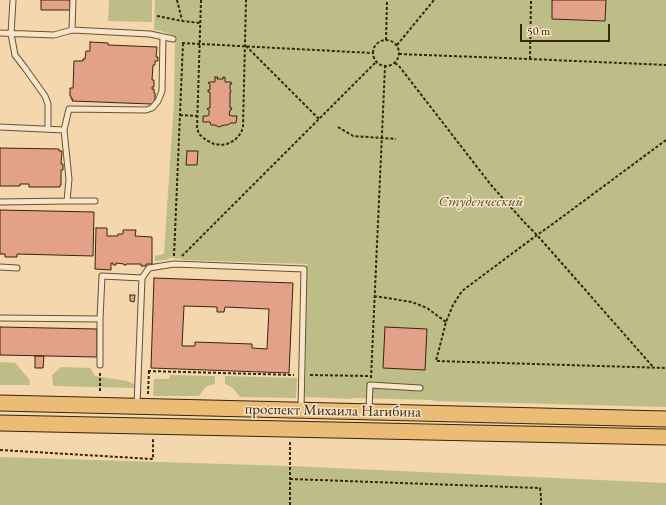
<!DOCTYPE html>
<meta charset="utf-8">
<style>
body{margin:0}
#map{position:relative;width:666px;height:505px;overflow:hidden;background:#f4d7ac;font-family:"EB Garamond",serif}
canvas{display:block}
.scale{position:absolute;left:520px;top:24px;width:90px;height:18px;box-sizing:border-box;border:2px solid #37250c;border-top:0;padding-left:5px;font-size:12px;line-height:14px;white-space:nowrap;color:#37250c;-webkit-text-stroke:3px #f8e5c9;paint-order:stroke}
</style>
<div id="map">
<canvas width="666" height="505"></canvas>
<div class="scale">50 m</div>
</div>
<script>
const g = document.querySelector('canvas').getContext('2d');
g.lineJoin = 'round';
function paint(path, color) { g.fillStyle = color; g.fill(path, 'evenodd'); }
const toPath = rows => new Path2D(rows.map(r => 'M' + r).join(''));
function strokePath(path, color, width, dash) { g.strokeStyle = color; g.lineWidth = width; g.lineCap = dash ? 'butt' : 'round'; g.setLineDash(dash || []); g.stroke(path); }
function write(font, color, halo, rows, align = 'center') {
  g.font = font + ' "EB Garamond",serif'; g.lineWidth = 3; g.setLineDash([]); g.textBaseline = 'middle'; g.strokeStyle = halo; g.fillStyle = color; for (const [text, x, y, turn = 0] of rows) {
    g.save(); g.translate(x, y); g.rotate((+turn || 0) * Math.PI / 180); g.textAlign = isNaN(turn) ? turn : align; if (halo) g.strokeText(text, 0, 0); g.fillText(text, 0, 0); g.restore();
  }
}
paint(toPath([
 [109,0,152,0,152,22,108,21],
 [155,0,666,0,666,407,433,401,433,400,352,398,352,399,305,397,307,264,183,260,182,259,171,258,171,257,167,260,155,261,155,256,164,254,174,102,175,36,161,31,154,30],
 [0,362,15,363,29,379,30,385,0,385],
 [61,367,90,368,95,376,127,381,134,384,135,388,53,386,52,375],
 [170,375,215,376,215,384,207,386,204,389,199,396,153,396,154,379,169,379],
 [225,376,297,378,296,398,240,397,233,388,225,384],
 [0,457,290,466,666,483,666,505,0,505]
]), '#bfbd87');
const building = toPath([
 [41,0,70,0,70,10,41,10,41,0],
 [552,0,606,0,605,21,552,19,552,0],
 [90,42,108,43,108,45,157,47,156,57,158,57,158,61,155,61,155,65,153,65,152,80,154,80,154,87,152,87,152,89,154,89,154,93,155,93,155,103,151,104,72,101,73,99,71,99,71,96,70,96,70,88,73,88,74,61,83,61,83,59,85,59,86,51,90,51,90,42],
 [215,77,218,77,217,79,223,79,223,77,225,77,225,82,231,82,232,84,230,84,230,90,231,91,231,92,230,92,230,108,232,108,231,110,230,110,229,115,232,116,237,116,236,123,230,123,228,125,224,125,219,127,215,125,211,125,210,122,203,122,203,116,207,116,209,115,209,110,207,109,208,108,210,108,210,92,208,92,208,90,210,90,210,84,208,83,209,82,215,82,215,77],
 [0,148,59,149,59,151,62,151,61,164,63,164,63,170,61,170,61,185,60,185,60,187,29,187,29,184,20,184,20,186,0,186,0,148],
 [187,151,198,151,197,165,186,165,187,151],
 [0,210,94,212,93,256,17,254,17,257,5,257,5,254,0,254,0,210],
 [96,228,107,228,107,236,118,236,118,234,123,234,123,230,136,230,135,236,152,237,152,264,146,264,146,266,141,266,141,264,126,264,126,265,124,265,124,264,116,263,116,265,113,265,113,263,111,263,111,270,95,269,96,228],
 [154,278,293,283,289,373,151,368,154,278],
 [184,306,217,307,217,312,224,312,225,307,269,309,267,349,252,348,252,344,195,342,195,346,182,346,184,306],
 [130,295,135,295,134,302,130,301,130,295],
 [0,327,97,329,97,357,0,355,0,327],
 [385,327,427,329,425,370,383,368,385,327],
 [35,356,44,356,43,368,35,368,35,356]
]);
paint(building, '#e4a189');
strokePath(building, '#37250c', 1);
const service = toPath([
 [13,0,11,34,15,55,25,68,45,96,48,104,48,129],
 [72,30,73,0],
 [0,33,54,35,72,30,150,34,173,39],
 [0,127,64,130,69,179,67,201],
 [64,130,69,109,146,110,152,108,158,101,162,91,163,37],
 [0,202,67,201,95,201],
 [0,267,17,268],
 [0,318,100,319],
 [100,365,100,319,102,276,142,278],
 [137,405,142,278,149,268,174,264,304,269,301,409],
 [369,411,370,385,420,388]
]);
const primary = toPath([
 [0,403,666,419],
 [0,423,666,437]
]);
strokePath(service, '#665234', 7);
strokePath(primary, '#37250c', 17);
strokePath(toPath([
 [177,0,182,20],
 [201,0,197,128,199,134,206,140,214,144,221,145,227,144,235,140,241,133,243,127,246,0],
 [157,16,182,21,200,23],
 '373 53a13 13 0 1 1 26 0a13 13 0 1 1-26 0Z',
 [386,40,387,0],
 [182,43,372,53],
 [397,45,434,0],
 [246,46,319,119],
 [399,54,530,59,666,65],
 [530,59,531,0],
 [395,63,399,66,491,185,525,223,537,235,654,368],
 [180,115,197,116],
 [338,127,353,136,396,139],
 [666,140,550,226,537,235,462,291,453,305,446,322,436,361,666,368],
 [174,256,183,43],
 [182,256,376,62],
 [374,296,412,302,427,308,446,322],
 [148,371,294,375],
 [310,375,370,376],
 [371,378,385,67],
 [100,391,100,372],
 [148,394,149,371],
 [290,442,290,505],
 [0,450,153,459,153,439],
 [290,479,540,488,541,496,541,505]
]), '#37250c', 2, [3, 2]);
strokePath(service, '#f8e5c9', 5);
strokePath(primary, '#eabc76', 15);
write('italic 15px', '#594b2b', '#f8e5c9', [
 ["Студенческий",481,202]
]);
write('15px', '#37250c', '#f8e5c9', [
 ["проспект Михаила Нагибина",333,411,1]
]);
</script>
